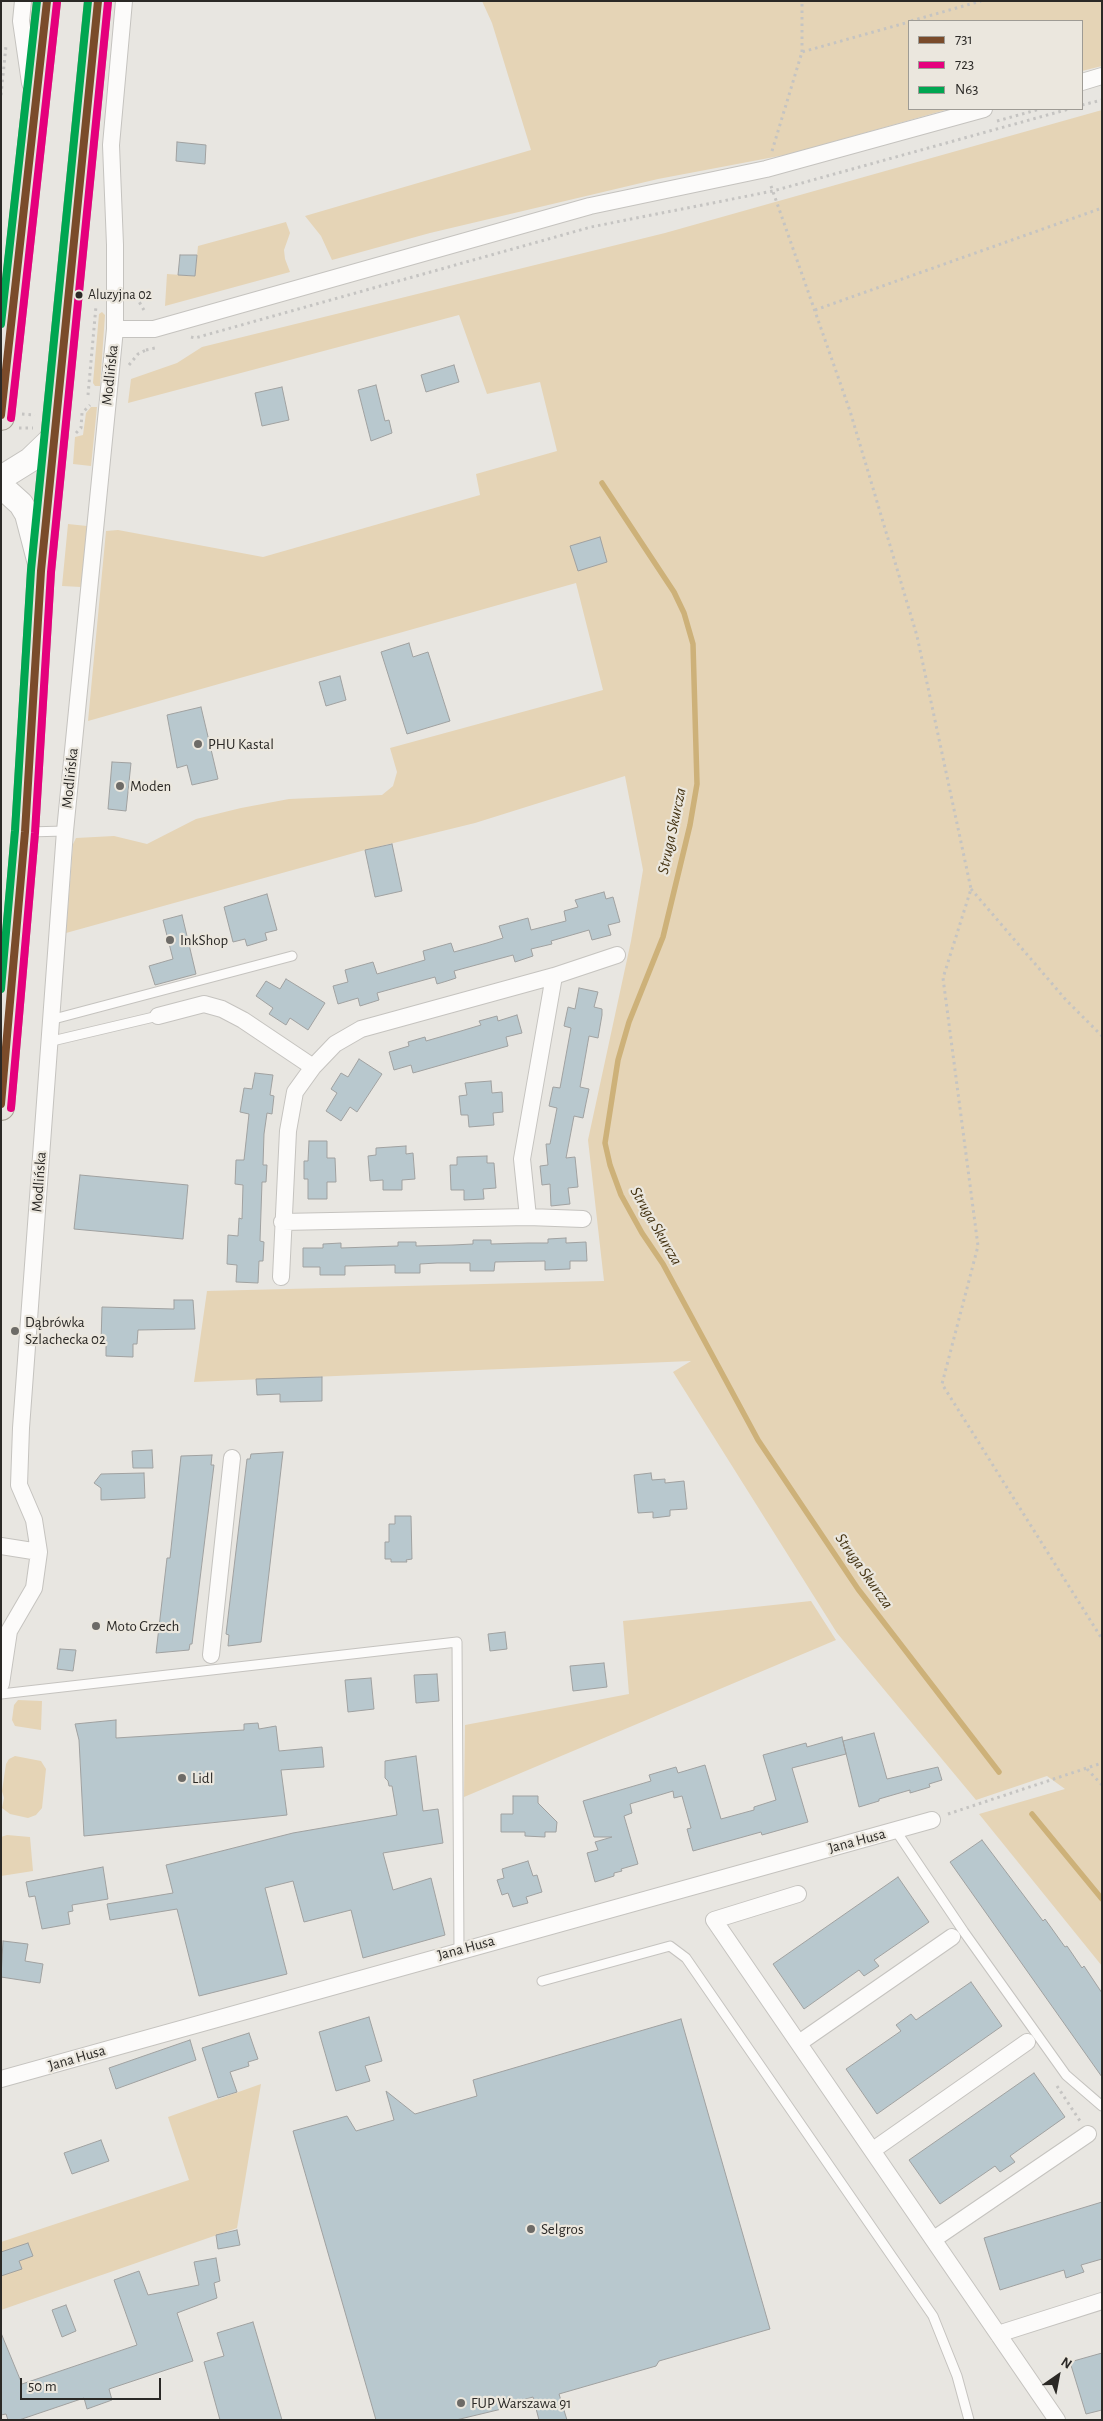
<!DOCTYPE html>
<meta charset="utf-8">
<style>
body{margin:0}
#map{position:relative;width:1103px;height:2421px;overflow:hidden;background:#e8e6e1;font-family:"Alegreya Sans",sans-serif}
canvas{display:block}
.frame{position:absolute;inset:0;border:2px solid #2b2926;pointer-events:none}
.legend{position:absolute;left:908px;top:20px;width:175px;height:90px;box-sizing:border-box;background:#ebe7de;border:1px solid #9e9b94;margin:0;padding:6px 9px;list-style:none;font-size:15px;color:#2b2926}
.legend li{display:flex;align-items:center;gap:10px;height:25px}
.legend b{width:25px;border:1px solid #9e9b94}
.north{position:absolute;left:1033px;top:2351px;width:50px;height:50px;-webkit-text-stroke:4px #ebe7de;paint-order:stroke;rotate:33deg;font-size:14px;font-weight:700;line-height:20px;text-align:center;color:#2b2926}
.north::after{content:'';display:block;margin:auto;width:18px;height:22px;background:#2b2926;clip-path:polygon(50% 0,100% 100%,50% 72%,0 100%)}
.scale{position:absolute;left:20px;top:2378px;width:141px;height:22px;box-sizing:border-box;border:2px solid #2b2926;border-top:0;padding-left:6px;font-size:15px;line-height:18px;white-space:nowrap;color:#2b2926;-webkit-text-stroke:4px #ebe7de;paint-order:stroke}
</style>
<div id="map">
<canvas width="1103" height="2421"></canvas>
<div class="frame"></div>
<ul class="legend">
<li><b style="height:6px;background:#7a4b2a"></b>731</li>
<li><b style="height:6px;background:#e5007d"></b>723</li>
<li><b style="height:6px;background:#00a651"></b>N63</li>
</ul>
<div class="north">N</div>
<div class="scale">50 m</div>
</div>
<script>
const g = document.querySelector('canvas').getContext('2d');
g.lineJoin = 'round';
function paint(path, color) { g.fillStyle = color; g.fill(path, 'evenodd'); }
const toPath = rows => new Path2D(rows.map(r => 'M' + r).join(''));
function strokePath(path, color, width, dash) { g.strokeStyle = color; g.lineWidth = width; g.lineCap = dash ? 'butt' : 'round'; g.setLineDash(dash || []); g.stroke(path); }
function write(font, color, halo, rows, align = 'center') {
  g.font = font + ' "Alegreya Sans",sans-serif'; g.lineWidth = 4.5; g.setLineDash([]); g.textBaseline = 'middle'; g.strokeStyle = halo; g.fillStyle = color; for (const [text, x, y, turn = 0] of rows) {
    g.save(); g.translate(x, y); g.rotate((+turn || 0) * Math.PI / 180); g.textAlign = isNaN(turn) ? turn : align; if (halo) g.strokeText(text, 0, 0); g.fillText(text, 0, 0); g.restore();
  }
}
paint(toPath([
 [482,1,1102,1,1102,66,1082,71,1082,21,909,21,909,109,949,109,790,154,658,179,430,233,332,260,321,236,305,216,531,150,492,23],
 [1102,110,1102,1966,979,1814,1065,1789,1047,1776,976,1800,837,1633,673,1372,691,1361,194,1382,207,1291,604,1281,588,1140,631,941,643,870,625,776,475,823,365,850,66,933,73,844,76,838,114,836,147,844,196,819,241,808,289,799,382,795,393,786,397,772,390,748,603,690,576,583,88,721,106,531,118,530,263,557,480,495,476,474,557,451,540,382,487,394,459,315,128,403,131,379,177,363,202,347,665,233],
 [286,222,290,233,284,250,285,259,290,272,165,306,167,274,195,276,198,246],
 [102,312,105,315,100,386,95,386,93,383,99,314],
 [91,407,97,407,91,466,73,464,75,437,83,435,86,413],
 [68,524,87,526,81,587,62,586],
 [811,1601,836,1640,464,1797,465,1725,629,1694,623,1621],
 [18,1700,42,1701,41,1730,15,1726,12,1720,14,1705],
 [15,1756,41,1761,46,1769,42,1808,36,1815,28,1818,10,1814,2,1808,4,1798,2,1791,6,1764,9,1759],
 [7,1835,30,1837,33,1871,1,1876,1,1837],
 [261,2084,237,2228,1,2310,1,2242,189,2180,168,2117]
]), '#e5d4b6');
strokePath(toPath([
 [602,483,674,592,684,613,693,644,697,784,690,825,663,937,629,1022,618,1060,605,1143,610,1165,621,1195,642,1233,663,1264,758,1440,858,1589,999,1772],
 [1032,1814,1102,1899]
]), '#cdb179', 5.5);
const building = toPath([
 [177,142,206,145,205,164,176,161,177,142],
 [180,255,197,255,195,276,178,275,180,255],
 [454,365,459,382,426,392,421,375,454,365],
 [376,385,385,421,389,420,392,433,371,441,358,390,376,385],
 [282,387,289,420,262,426,255,393,282,387],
 [600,537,607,562,578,571,570,546,600,537],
 [409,643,413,657,428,652,450,721,407,734,381,652,409,643],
 [340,676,346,700,326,706,319,682,340,676],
 [201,707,218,779,192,785,187,765,177,768,167,715,201,707],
 [112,762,131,763,126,811,108,809,112,762],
 [392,844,402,891,375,897,365,850,392,844],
 [604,892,606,899,613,897,620,922,608,925,611,935,592,940,589,930,551,941,552,944,531,949,533,956,515,962,513,955,454,971,456,978,447,981,437,984,435,977,377,993,379,1000,360,1006,358,998,338,1004,333,986,348,982,345,970,373,962,377,974,425,960,423,951,451,943,454,952,487,943,503,938,499,926,528,918,531,930,566,921,564,911,578,907,575,900,604,892],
 [267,894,277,930,265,933,267,940,247,946,245,939,233,942,224,907,267,894],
 [182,915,196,974,155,985,149,966,173,959,163,920,182,915],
 [286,979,325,1003,308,1030,290,1018,286,1025,269,1014,273,1008,256,996,266,981,280,989,286,979],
 [579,988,598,992,594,1007,602,1009,602,1015,598,1038,589,1036,580,1087,589,1089,586,1103,583,1118,574,1116,566,1158,575,1157,578,1187,568,1188,570,1204,551,1206,550,1184,542,1185,540,1166,548,1165,546,1144,550,1144,557,1108,549,1106,553,1087,560,1088,571,1028,564,1026,568,1007,575,1009,579,988],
 [517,1015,522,1033,506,1037,508,1046,413,1073,411,1065,394,1070,389,1052,409,1046,408,1042,425,1037,426,1041,461,1031,481,1025,479,1021,497,1016,498,1021,517,1015],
 [359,1059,382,1074,357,1112,350,1107,341,1121,326,1111,337,1093,331,1089,341,1073,348,1077,359,1059],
 [255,1073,273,1075,270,1095,274,1096,272,1114,267,1113,264,1134,263,1165,267,1165,266,1182,262,1182,260,1241,264,1242,263,1261,259,1261,258,1283,236,1282,237,1265,227,1264,228,1235,238,1236,239,1218,242,1219,243,1185,235,1184,236,1160,244,1160,249,1114,240,1112,244,1088,252,1089,255,1073],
 [491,1081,492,1093,502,1092,503,1112,493,1113,494,1125,469,1127,468,1115,461,1115,459,1096,467,1095,465,1083,491,1081],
 [309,1141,327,1141,327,1158,335,1158,336,1182,327,1182,327,1199,308,1199,308,1179,304,1179,304,1161,308,1161,309,1141],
 [406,1146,406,1154,413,1153,415,1179,402,1180,402,1190,383,1190,383,1180,370,1181,368,1156,376,1155,376,1148,406,1146],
 [487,1156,487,1163,494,1163,496,1188,483,1189,484,1199,464,1200,464,1190,451,1190,450,1165,457,1165,457,1157,487,1156],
 [80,1175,188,1185,183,1239,74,1229,80,1175],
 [566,1238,566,1243,586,1242,587,1261,570,1261,570,1269,545,1270,545,1261,495,1262,494,1271,470,1271,470,1263,437,1263,420,1264,420,1273,395,1273,395,1265,345,1266,345,1275,320,1275,320,1267,303,1267,303,1248,323,1248,323,1244,341,1243,341,1248,398,1246,398,1242,416,1242,416,1246,453,1245,473,1244,473,1240,491,1240,491,1244,528,1243,548,1243,548,1239,566,1238],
 [174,1300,193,1300,195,1329,138,1330,137,1344,133,1344,133,1357,106,1356,106,1344,101,1344,102,1307,174,1309,174,1300],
 [322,1377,322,1401,280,1402,280,1394,257,1395,256,1379,322,1377],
 [152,1450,153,1468,133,1468,132,1451,152,1450],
 [283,1452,261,1642,228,1646,229,1635,226,1634,247,1459,250,1459,251,1454,283,1452],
 [212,1455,211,1465,214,1465,192,1644,190,1644,189,1650,156,1653,167,1558,170,1558,181,1456,212,1455],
 [144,1473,145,1498,101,1500,101,1488,94,1483,101,1474,144,1473],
 [651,1473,652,1480,665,1479,665,1483,684,1481,687,1509,670,1510,670,1516,653,1518,653,1512,638,1513,634,1475,651,1473],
 [395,1516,411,1516,412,1559,406,1560,407,1562,391,1562,391,1559,385,1559,385,1542,389,1542,389,1524,395,1524,395,1516],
 [505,1632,507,1649,490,1651,488,1634,505,1632],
 [60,1649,76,1650,73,1671,57,1669,60,1649],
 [604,1663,607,1687,573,1691,570,1666,604,1663],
 [437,1674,439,1701,416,1703,414,1675,437,1674],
 [371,1678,374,1709,348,1712,345,1680,371,1678],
 [116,1720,116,1738,244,1730,244,1724,258,1723,259,1729,276,1726,279,1751,322,1747,324,1767,281,1770,287,1815,84,1836,79,1740,75,1724,116,1720],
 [874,1733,887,1779,938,1767,942,1780,929,1784,930,1787,910,1793,910,1790,879,1799,879,1801,859,1807,843,1741,874,1733],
 [842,1737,846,1754,792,1768,808,1822,762,1835,761,1832,693,1851,687,1829,691,1828,682,1796,674,1798,673,1791,630,1804,632,1813,624,1816,638,1864,621,1869,622,1871,614,1873,614,1876,595,1882,587,1853,598,1850,595,1842,612,1837,594,1837,583,1801,651,1781,649,1775,676,1767,678,1773,705,1765,721,1819,754,1810,754,1807,776,1800,763,1755,806,1743,807,1747,842,1737],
 [416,1756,423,1811,438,1809,443,1843,383,1853,393,1890,431,1878,445,1935,363,1958,351,1910,304,1922,293,1881,265,1888,287,1974,199,1996,177,1909,110,1920,107,1904,173,1893,166,1865,293,1833,397,1815,392,1786,389,1786,388,1781,385,1778,385,1761,416,1756],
 [513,1796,538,1796,538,1803,557,1822,556,1832,545,1832,545,1837,525,1836,525,1832,501,1832,501,1814,513,1814,513,1796],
 [982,1840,1043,1921,1045,1919,1065,1947,1067,1946,1082,1968,1084,1966,1102,1993,1102,2077,950,1862,982,1840],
 [528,1861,533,1876,537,1875,542,1892,526,1897,528,1903,513,1907,508,1893,502,1895,497,1880,504,1878,502,1869,528,1861],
 [103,1867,108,1899,72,1905,73,1911,68,1912,70,1924,42,1929,35,1896,29,1897,26,1882,103,1867],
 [898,1877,929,1922,874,1960,879,1966,864,1976,859,1970,804,2009,773,1964,898,1877],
 [3,1941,28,1944,25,1961,43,1964,40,1983,1,1977,3,1941],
 [971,1982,1002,2026,877,2114,846,2069,901,2031,896,2025,911,2014,916,2020,971,1982],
 [369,2017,382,2061,365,2066,370,2081,336,2091,319,2032,369,2017],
 [681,2019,770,2329,659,2361,656,2366,559,2394,567,2420,539,2420,533,2397,512,2403,510,2407,456,2420,376,2420,293,2131,347,2116,356,2131,394,2120,386,2091,415,2114,477,2096,473,2080,681,2019],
 [249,2033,258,2059,248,2062,249,2066,230,2072,237,2092,218,2098,202,2048,249,2033],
 [190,2040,196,2060,116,2089,109,2068,190,2040],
 [1034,2073,1065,2117,1010,2156,1015,2162,1000,2172,995,2166,940,2204,909,2160,1034,2073],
 [101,2140,109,2161,72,2174,64,2153,101,2140],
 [1102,2202,1102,2259,1081,2265,1084,2272,1066,2278,1064,2270,1000,2290,984,2238,1102,2202],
 [237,2230,240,2245,218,2249,216,2235,237,2230],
 [28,2243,33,2256,19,2261,22,2269,1,2276,1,2252,28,2243],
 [216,2258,220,2281,214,2283,217,2298,177,2313,193,2361,109,2389,112,2400,87,2409,84,2398,19,2420,8,2420,6,2414,1,2415,1,2333,22,2384,137,2345,114,2280,139,2271,148,2295,199,2285,194,2262,216,2258],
 [66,2305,76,2331,62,2337,52,2310,66,2305],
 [253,2322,282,2420,220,2420,204,2362,224,2356,217,2333,253,2322],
 [1102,2353,1102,2410,1086,2414,1070,2362,1102,2353]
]);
paint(building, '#b8c8ce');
strokePath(building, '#a0a1a0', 1);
const lane = toPath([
 [28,832,65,831],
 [50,1020,292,956],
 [48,1042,158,1016],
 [1,1694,457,1642,459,1950],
 [896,1831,964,1932,1066,2075,1102,2106],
 [542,1981,670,1946,686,1958,933,2316,957,2376,969,2420]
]);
const street = toPath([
 [23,1,21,21,30,83],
 [1082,82,1102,76],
 [115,329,154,329,590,206,766,169,984,109],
 [158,1016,204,1004,222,1009,243,1020,313,1067],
 [528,1217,522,1159,554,976],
 [282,1222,528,1217,583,1219],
 [281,1277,288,1131,295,1092,313,1067,335,1044,361,1029,554,976,617,955],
 [1,1546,39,1552],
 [211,1655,232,1458],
 [1,1684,9,1631,34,1588,39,1552,34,1520,19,1485,21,1428,65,831,115,329,115,245,111,145,124,1],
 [798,1894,714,1920,1057,2420],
 [799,2043,952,1937],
 [1,2079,932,1820],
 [873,2150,1027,2042],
 [934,2239,1088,2134],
 [998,2334,1102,2301]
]);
const secondary = toPath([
 [1,478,30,460,56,435],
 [1,486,21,504,27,514,39,560]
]);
const primary = toPath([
 [1,417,47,1],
 [1,1107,25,832,41,571,98,1]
]);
strokePath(lane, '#c5c3bf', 11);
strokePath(street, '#c5c3bf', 18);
strokePath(secondary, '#c5c3bf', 26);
strokePath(primary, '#a7a195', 28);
strokePath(toPath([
 [911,21,981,1],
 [802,52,802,1],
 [1,95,6,46],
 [1082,105,1102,100],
 [997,121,1040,109],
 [772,151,802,52,909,22],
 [771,186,850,411,917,636,971,889,943,978,978,1246,942,1384,1102,1639],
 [133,291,145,312],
 [815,310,1102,208],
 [191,337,195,338,591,227,773,191,1069,109],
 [146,350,155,348],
 [129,365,138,354,146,350],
 [88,395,96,306],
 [22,414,35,415],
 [19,428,33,428],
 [76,433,81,428,82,413,90,405],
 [971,889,1066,1000,1102,1036],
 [1087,1769,1102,1785],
 [948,1814,1102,1763],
 [1057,2086,1080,2121]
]), '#c5c4c2', 3, [2.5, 4]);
strokePath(lane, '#fcfbfa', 9);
strokePath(street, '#fcfbfa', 16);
strokePath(secondary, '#fcfbfa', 24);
strokePath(primary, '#e6e3dd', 26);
strokePath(toPath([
 [1,415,47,1],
 [1,1104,25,832,41,571,98,1]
]), '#7a4b2a', 8);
strokePath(toPath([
 [11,418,57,2],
 [11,1108,35,833,51,572,108,2]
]), '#e5007d', 8);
strokePath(toPath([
 [1,324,37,1],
 [1,989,15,831,31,570,88,1]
]), '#00a651', 8);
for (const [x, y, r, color] of [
 [79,295,4.5,"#2b2926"],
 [198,744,5,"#6d6b67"],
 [120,786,5,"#6d6b67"],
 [170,940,5,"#6d6b67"],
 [15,1331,5,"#6d6b67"],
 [96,1626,5,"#6d6b67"],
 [182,1778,5,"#6d6b67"],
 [531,2229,5,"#6d6b67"],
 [461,2403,5,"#6d6b67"]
]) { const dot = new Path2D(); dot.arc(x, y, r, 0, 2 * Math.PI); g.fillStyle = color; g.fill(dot); strokePath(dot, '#ebe7de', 2); }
write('14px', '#2b2926', '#ebe7de', [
 ["Aluzyjna 02",88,295]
], 'left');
write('15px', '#2b2926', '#ebe7de', [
 ["Modlińska",110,375,-84],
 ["Modlińska",70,778,-84],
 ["Modlińska",39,1182,-86],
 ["Jana Husa",857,1841,-15],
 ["Jana Husa",466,1948,-15],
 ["Jana Husa",77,2058,-16]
]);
write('15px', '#2b2926', '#ebe7de', [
 ["PHU Kastal",208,744],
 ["Moden",130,786],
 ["InkShop",180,940],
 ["Dąbrówka",25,1322],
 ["Szlachecka 02",25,1339],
 ["Moto Grzech",106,1626],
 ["Lidl",192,1778],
 ["Selgros",541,2229],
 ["FUP Warszawa 91",471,2403]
], 'left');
write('italic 16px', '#443312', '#ebe7de', [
 ["Struga Skurcza",672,831,-78],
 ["Struga Skurcza",656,1226,60],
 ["Struga Skurcza",864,1571,55]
]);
</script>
